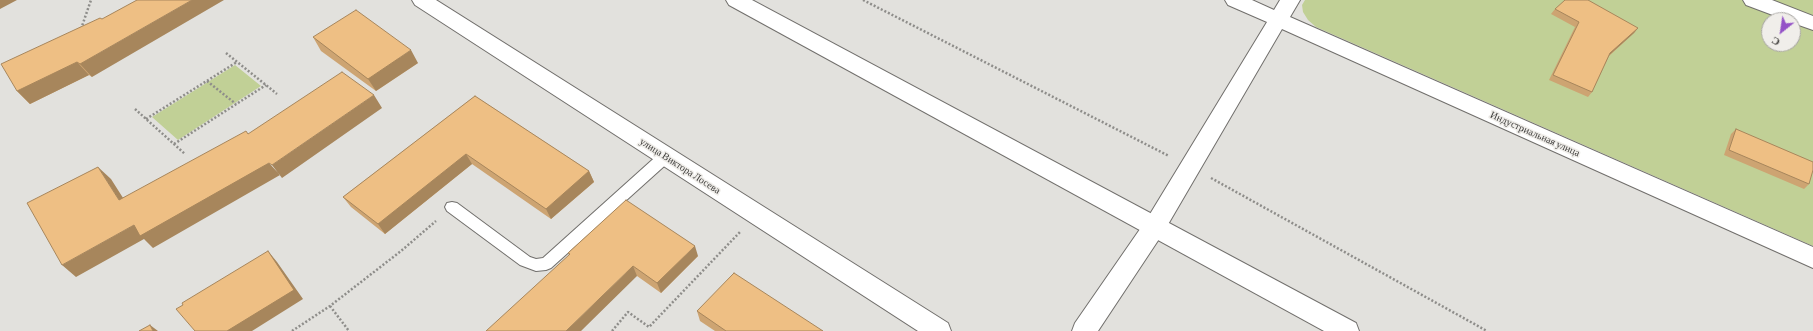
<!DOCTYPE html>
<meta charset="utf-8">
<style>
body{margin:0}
#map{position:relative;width:1813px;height:331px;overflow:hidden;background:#e2e1dd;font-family:"Crimson Pro",serif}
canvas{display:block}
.north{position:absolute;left:1761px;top:12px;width:40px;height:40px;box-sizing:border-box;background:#f0eeea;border:1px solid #a8a6a3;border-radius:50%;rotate:210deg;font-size:11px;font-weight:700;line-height:16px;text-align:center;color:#3c3b39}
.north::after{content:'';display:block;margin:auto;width:14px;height:18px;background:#9452c7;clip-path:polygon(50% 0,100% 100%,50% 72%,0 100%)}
</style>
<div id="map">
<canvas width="1813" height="331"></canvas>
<div class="north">С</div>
</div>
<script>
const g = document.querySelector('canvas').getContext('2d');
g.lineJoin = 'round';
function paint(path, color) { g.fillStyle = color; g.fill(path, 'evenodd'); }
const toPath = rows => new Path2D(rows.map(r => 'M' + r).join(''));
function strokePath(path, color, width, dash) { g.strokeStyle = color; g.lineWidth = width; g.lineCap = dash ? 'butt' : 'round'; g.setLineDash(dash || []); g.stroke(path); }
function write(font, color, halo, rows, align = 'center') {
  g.font = font + ' "Crimson Pro",serif'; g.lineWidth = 3; g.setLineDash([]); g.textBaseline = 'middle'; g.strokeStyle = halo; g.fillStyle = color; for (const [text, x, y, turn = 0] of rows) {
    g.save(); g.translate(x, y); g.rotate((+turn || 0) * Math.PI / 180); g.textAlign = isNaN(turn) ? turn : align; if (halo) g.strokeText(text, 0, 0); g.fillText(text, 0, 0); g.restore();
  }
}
paint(toPath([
 [1305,0,1813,0,1813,246,1316,27,1308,20,1303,12,1302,5],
 [1769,20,1793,20,1793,44,1769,44],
 [235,65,261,86,178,140,152,117]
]), '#c1d096');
const service = toPath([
 [666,151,671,152,672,156,671,160,551,268,546,270,536,271,520,265,447,211,445,207,447,203,452,202,457,203,530,257,536,259,543,258,661,152,666,151]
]);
const minor = toPath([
 [412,0,436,0,948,323,951,331,918,331,415,5,412,0],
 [1225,0,1252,0,1274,10,1280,0,1300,0,1290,17,1813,247,1813,268,1282,29,1163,233,1098,331,1072,331,1075,323,1147,219,1267,22,1228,5,1225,0],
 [1743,0,1772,0,1813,16,1813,30,1793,23,1793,20,1786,20,1746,5,1743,0]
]);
const tertiary = toPath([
 [726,0,752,0,1356,323,1359,331,1324,331,729,5,726,0]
]);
strokePath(service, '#716f6c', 2);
strokePath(minor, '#716f6c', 2);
strokePath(tertiary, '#716f6c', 2);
strokePath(toPath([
 [863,0,1169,156],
 [81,29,91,0],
 [226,53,277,94],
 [207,81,236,104],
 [135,109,185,154],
 [146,119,237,62],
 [174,144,266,85],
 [1211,178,1487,331],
 [330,306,349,331],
 [292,331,330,306,401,251,436,221],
 [612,331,628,312,649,327,740,232]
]), '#8e8d8a', 2.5, [2, 2]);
paint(service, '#fff');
paint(minor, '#fff');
paint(tertiary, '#fff');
paint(toPath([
 [1555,9,1638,28,1634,33,1609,56,1592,92,1588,97,1549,80,1575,27,1551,14],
 [100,18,92,77,89,75,30,104,17,91],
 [313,37,418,63,376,91,321,51],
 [475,96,589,171,594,182,551,219,472,164,385,234,351,207,343,197],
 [1736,129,1809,184,1804,189,1724,155,1731,134],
 [568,253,698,256,661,293,637,276,569,255],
 [697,311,823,331,715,331,700,321]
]), '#cda472');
paint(toPath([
 [0,0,17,0,0,9],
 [192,0,224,0,92,77,80,64],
 [1638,28,1634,33,1606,58,1610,53],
 [411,50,418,63,376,91,368,79],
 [77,62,89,75,30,104,17,91],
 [374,95,382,108,282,178,272,165],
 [466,154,472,164,385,234,378,224],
 [269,163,280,175,153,248,144,239,76,277,62,265,134,225],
 [98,167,111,179,132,212,119,200],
 [589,171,594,182,551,219,546,209],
 [695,246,698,256,661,293,657,283],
 [268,251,277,262,303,299,252,331,227,331],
 [633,266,637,276,581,331,566,331],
 [150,325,158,331,153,331]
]), '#a7865c');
const building = toPath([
 [137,0,192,0,80,64,77,62,17,91,1,64,100,18,102,19,137,0],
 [1565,0,1588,0,1638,28,1610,53,1592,92,1553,75,1579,22,1555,9,1565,0],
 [356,10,411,50,368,79,313,37,356,10],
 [342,72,374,95,272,165,269,163,140,236,134,225,62,265,27,203,98,167,119,200,246,131,248,134,342,72],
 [475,96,589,171,546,209,466,154,378,224,343,197,475,96],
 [1736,129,1813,162,1813,170,1809,184,1729,150,1736,129],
 [626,200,695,246,657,283,633,266,566,331,486,331,570,254,568,253,626,200],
 [268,251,294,290,227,331,195,331,176,309,183,305,182,303,268,251],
 [734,273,823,331,726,331,697,311,734,273],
 [150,325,153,331,139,331,150,325]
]);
paint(building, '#eebf84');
strokePath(building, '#a7865c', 1);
write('10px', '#3c3b39', '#f0eeea', [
 ["Индустриальная улица",1535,134,24],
 ["улица Виктора Лосева",680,166,33]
]);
</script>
